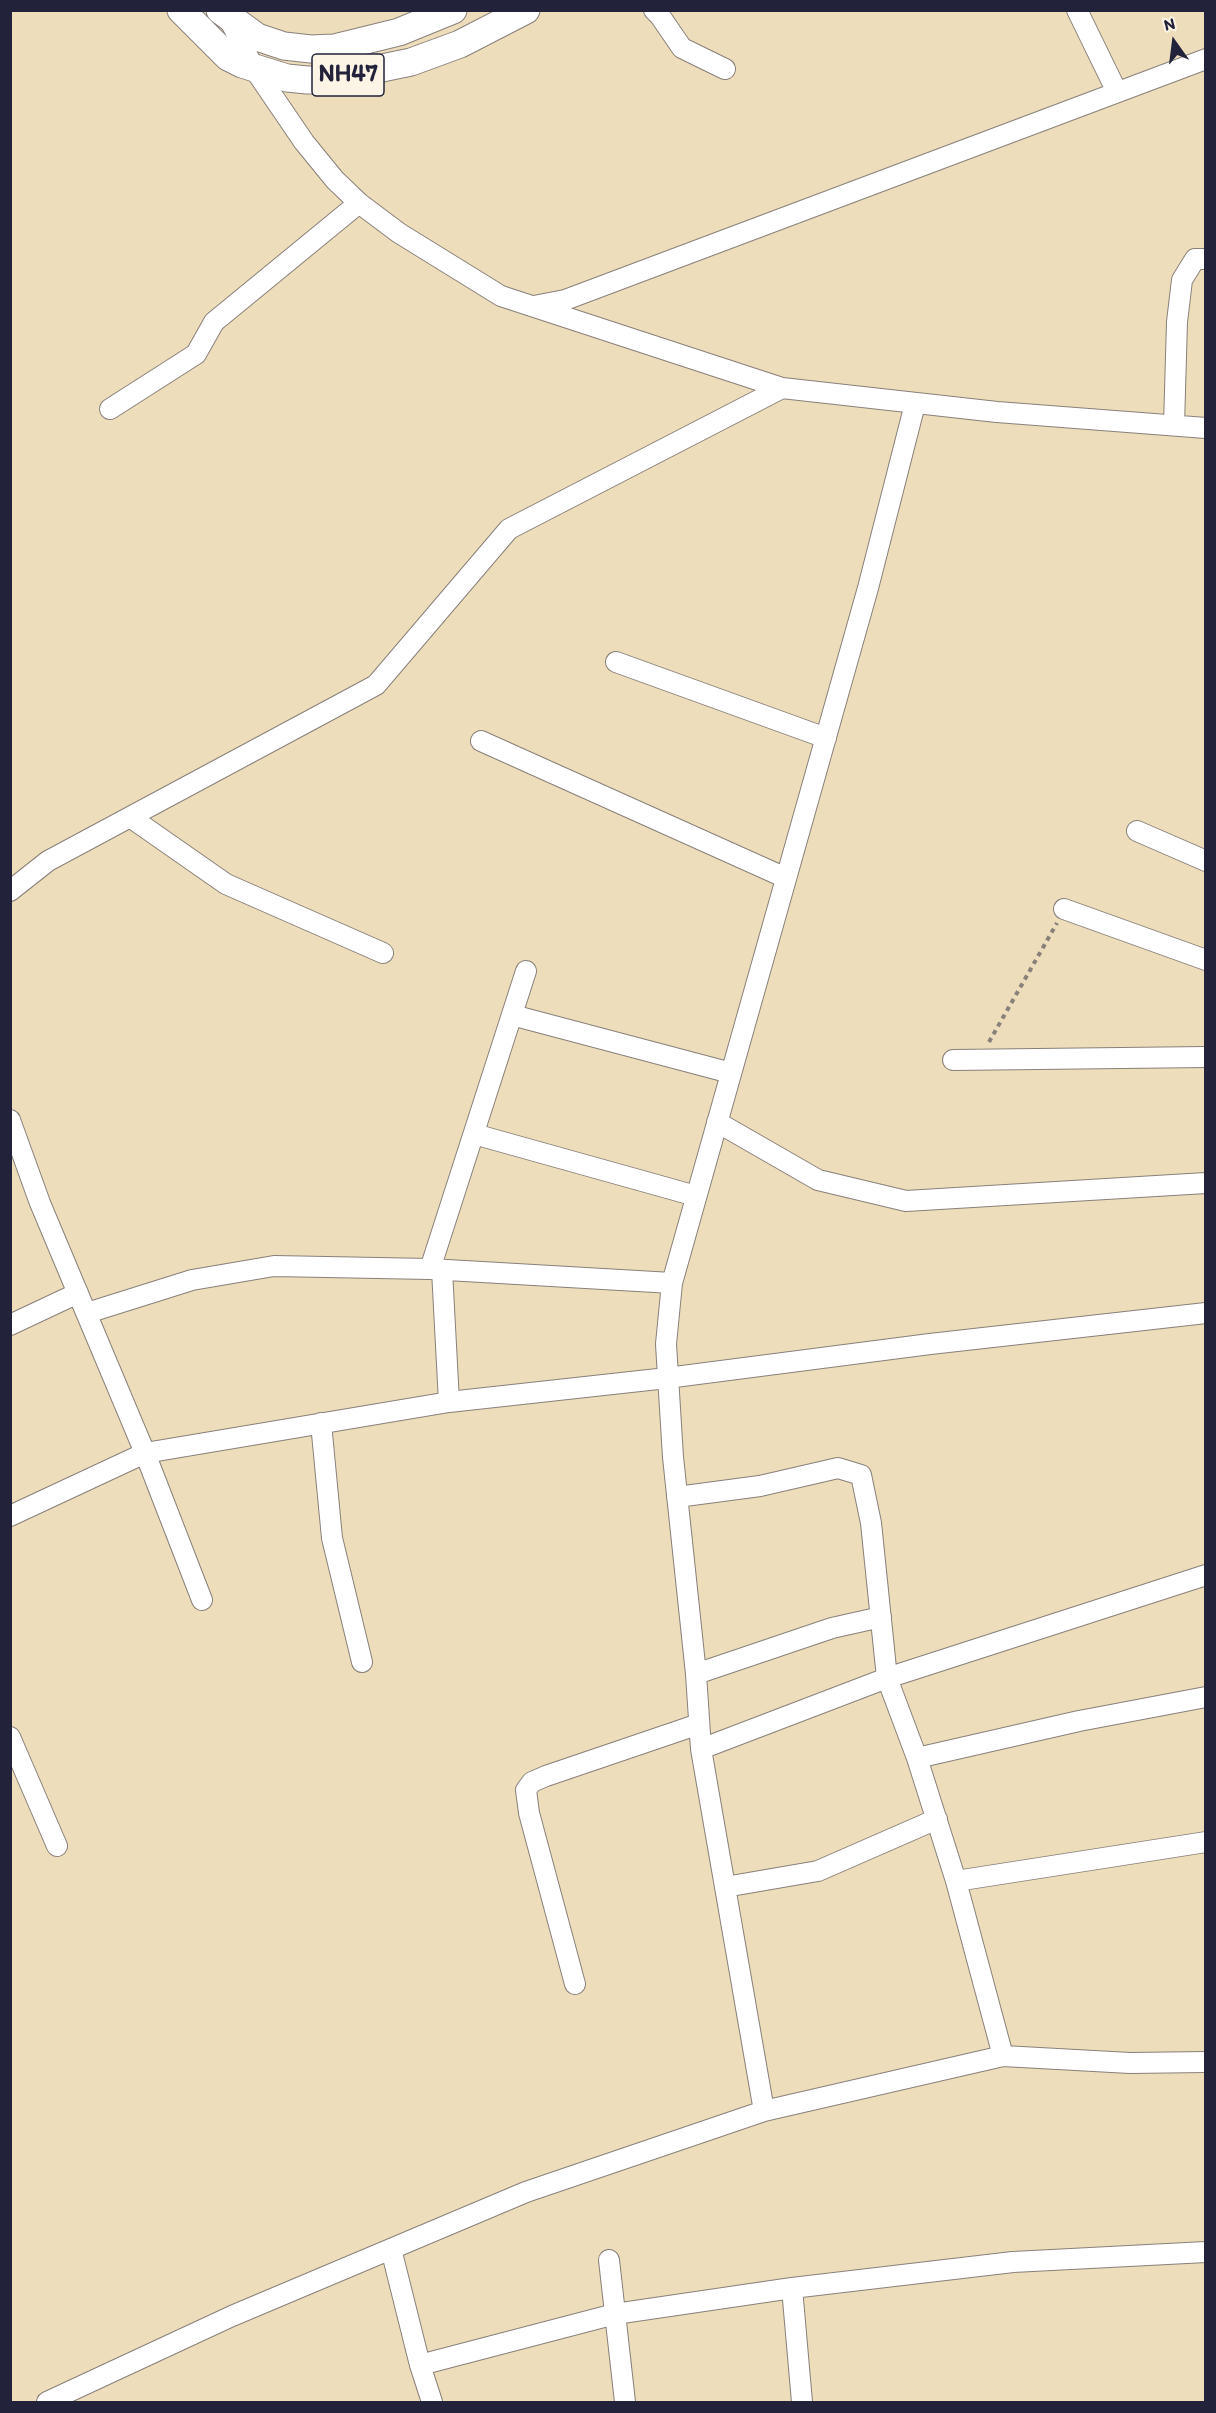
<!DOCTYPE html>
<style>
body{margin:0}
#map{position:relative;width:1216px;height:2413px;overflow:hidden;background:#eeddba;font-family:Itim,sans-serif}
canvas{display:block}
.frame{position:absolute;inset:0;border:12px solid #22223b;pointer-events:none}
.north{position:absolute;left:1144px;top:12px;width:60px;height:60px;-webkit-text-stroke:4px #fcf5e5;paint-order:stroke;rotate:346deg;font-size:16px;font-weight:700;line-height:24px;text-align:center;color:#22223b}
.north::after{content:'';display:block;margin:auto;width:21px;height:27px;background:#22223b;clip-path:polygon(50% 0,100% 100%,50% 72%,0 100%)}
</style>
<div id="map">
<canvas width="1216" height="2413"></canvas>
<div class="frame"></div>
<div class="north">N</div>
</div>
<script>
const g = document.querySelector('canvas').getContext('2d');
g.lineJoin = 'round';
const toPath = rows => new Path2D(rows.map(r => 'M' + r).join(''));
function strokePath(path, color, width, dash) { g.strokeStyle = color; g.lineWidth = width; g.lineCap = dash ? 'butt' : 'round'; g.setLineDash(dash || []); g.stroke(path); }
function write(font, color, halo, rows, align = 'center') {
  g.font = font + ' Itim,sans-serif'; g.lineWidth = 5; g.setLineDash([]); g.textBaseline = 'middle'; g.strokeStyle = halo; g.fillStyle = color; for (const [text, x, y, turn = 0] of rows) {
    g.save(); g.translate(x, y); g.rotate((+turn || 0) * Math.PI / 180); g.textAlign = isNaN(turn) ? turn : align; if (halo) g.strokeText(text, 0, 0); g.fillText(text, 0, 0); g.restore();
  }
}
const minor = toPath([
 [654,10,660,16,682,48,725,69],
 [1077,10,1117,92],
 [229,19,255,70,304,142,335,180,359,203,399,233,501,296,782,388,997,412,1206,428],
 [534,306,565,300,1206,59],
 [110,409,196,354,214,322,359,203],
 [1174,425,1177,322,1182,280,1195,259,1206,259],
 [616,662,826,738],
 [481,741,786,878],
 [130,817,226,884,383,953],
 [1137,831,1206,861],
 [10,891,48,861,376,685,509,529,782,388],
 [1064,909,1206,960],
 [512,1015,731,1073],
 [953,1060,1206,1057],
 [10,1120,40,1203,145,1453,202,1600],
 [717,1122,818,1180,906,1201,1206,1183],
 [474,1134,696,1196],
 [430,1269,526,971],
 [442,1270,449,1402],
 [87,1313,192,1280,274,1266,430,1269,672,1283],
 [10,1325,78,1293],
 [321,1423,332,1538,362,1662],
 [677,1497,760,1486,838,1468,861,1475,871,1523,887,1678,917,1758,956,1881,1003,2056],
 [10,1516,145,1453,449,1402,667,1378,930,1344,1206,1313],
 [696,1674,832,1628,881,1617],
 [10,1737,57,1846],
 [701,1749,887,1678,1206,1575],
 [917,1758,1079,1721,1206,1697],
 [956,1881,1206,1842],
 [725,1887,818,1871,937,1819],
 [575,1984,529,1813,526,1790,532,1782,546,1776,699,1724],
 [764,2111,701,1749,696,1674,673,1457,666,1344,672,1283,868,588,915,404],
 [391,2249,420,2365,432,2402],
 [609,2260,625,2402],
 [792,2288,802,2402],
 [420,2365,615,2314,792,2288,1013,2262,1206,2252],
 [47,2402,232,2316,526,2192,764,2111,1003,2056,1130,2063,1206,2062]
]);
const highway = toPath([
 [181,10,228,57,242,64,287,78,307,80,324,80,411,62,460,44,526,10],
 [220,10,257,37,284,46,311,49,334,48,399,32,453,10]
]);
strokePath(minor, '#88807a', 22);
strokePath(highway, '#88807a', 29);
strokePath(toPath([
 [989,1042,1057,923]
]), '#88807a', 4, [4.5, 4.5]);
strokePath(minor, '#fff', 20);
strokePath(highway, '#fff', 27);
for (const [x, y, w] of [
 [348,75,72]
]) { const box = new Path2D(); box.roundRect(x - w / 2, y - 21, w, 42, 4.5); g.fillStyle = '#fcf5e5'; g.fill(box); strokePath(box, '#22223b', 1.5); }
write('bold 24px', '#22223b', null, [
 ["NH47",348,75]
]);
</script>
